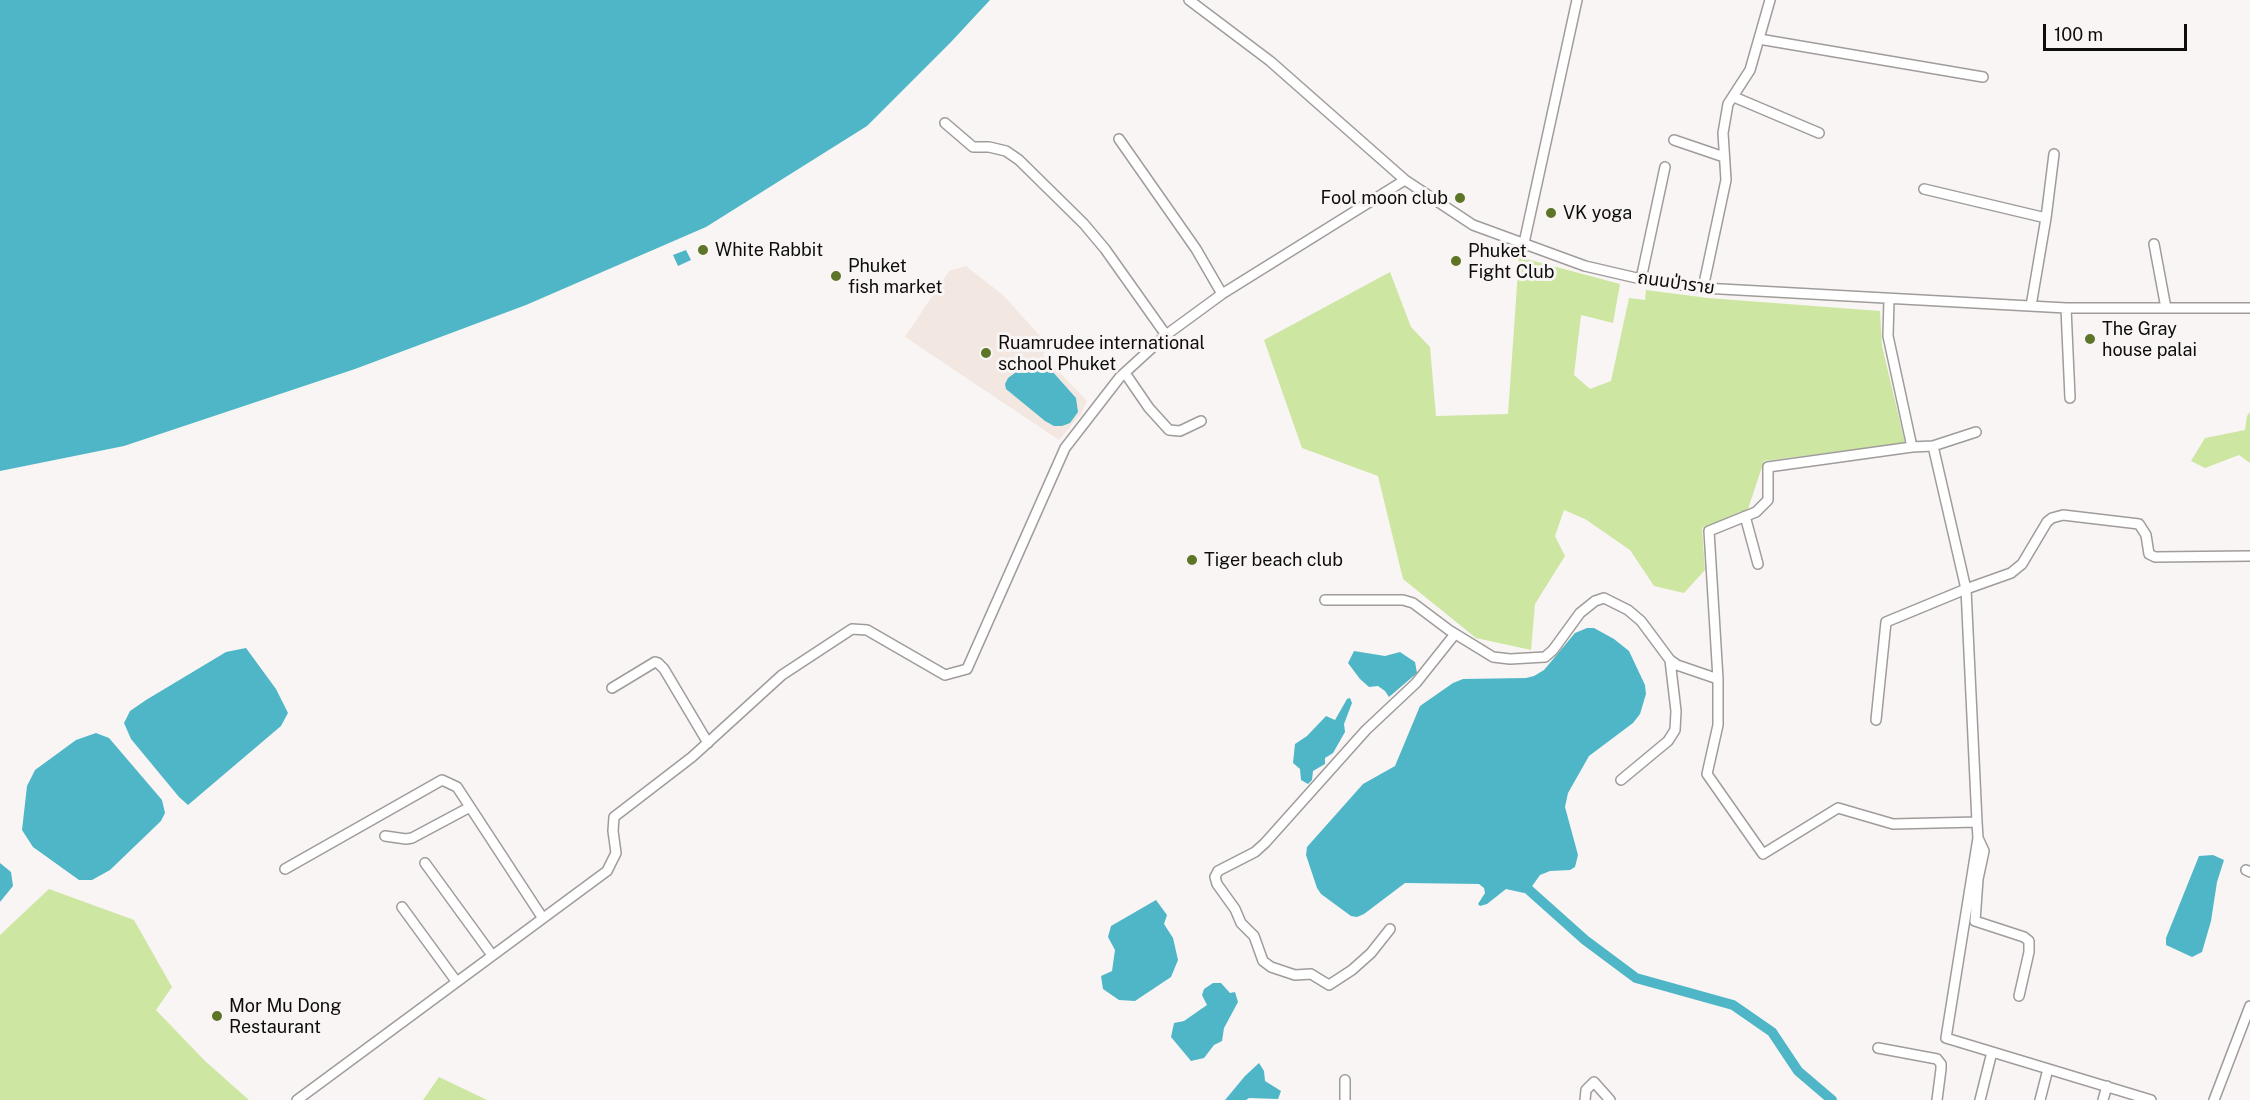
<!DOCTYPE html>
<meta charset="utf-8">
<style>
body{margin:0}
#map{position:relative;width:2250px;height:1100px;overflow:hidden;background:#f9f5f4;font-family:"Public Sans",sans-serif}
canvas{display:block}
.scale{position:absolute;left:2043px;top:24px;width:144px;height:27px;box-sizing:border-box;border:3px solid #0e0c0c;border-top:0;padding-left:8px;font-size:18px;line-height:21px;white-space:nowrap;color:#0e0c0c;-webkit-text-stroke:4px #f9f5f4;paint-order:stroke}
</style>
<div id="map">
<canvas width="2250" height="1100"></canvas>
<div class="scale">100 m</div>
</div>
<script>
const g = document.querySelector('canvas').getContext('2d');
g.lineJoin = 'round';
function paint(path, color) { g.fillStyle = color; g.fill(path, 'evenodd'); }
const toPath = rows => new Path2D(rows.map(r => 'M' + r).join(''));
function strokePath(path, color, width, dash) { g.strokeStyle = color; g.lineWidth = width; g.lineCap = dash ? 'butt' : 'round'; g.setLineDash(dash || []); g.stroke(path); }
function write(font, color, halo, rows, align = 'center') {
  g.font = font + ' "Public Sans","Noto Sans Thai",sans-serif'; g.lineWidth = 6; g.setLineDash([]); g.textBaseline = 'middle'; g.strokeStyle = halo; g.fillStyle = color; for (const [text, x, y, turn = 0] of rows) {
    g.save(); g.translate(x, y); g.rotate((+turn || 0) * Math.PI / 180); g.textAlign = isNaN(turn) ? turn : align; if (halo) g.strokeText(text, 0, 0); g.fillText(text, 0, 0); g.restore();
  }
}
paint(toPath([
 [966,266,1003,295,1050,347,1043,355,1087,401,1081,414,1059,440,905,337,949,271]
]), '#f2e7e1');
paint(toPath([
 [1519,257,1620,284,1613,323,1581,315,1574,375,1590,389,1611,381,1629,298,1645,300,1646,290,1708,298,1880,311,1882,346,1905,443,1764,461,1748,509,1702,528,1705,570,1684,593,1654,586,1630,550,1585,519,1564,510,1555,536,1565,556,1535,604,1531,650,1476,638,1403,579,1378,476,1302,448,1264,340,1390,272,1411,327,1430,347,1436,416,1508,414],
 [2250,412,2250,463,2239,455,2205,468,2191,461,2205,438,2245,430,2247,416],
 [49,889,134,920,172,987,156,1010,205,1061,249,1100,0,1100,0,935],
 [439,1077,487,1100,423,1100]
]), '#cde6a2');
paint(toPath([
 [0,0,990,0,951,42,867,126,706,227,526,305,355,369,124,446,0,471],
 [686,250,691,260,678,266,673,255],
 [1034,359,1043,361,1076,398,1078,412,1070,423,1062,426,1054,426,1045,421,1006,389,1005,384,1008,378],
 [1587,628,1594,628,1614,639,1629,651,1645,685,1646,694,1640,714,1633,723,1589,756,1568,793,1565,807,1578,855,1575,867,1570,870,1550,871,1540,875,1528,892,1524,893,1506,889,1487,904,1480,906,1478,904,1485,893,1484,888,1479,884,1405,883,1364,914,1357,917,1351,916,1321,894,1317,888,1306,855,1307,847,1363,784,1395,766,1420,706,1453,683,1463,679,1526,678,1534,676,1544,670,1575,633],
 [246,648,276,689,288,713,281,726,188,805,179,797,131,739,124,723,130,711,146,700,226,652],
 [1354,651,1385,656,1400,652,1415,662,1417,673,1389,697,1385,691,1378,686,1369,687,1360,679,1348,663],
 [1350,698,1352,703,1344,724,1345,732,1333,753,1325,758,1325,764,1313,771,1312,780,1308,784,1301,780,1300,769,1293,763,1295,744,1307,736,1326,716,1335,720,1347,699],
 [96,733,109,738,162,800,165,813,161,821,110,870,92,880,79,880,33,847,22,830,27,786,35,770,76,740],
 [2213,855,2224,860,2217,882,2211,921,2202,952,2192,957,2166,945,2166,938,2199,856],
 [0,863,11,872,13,886,0,902],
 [1156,900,1167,915,1164,924,1173,938,1178,960,1171,977,1135,1001,1119,1000,1103,989,1101,976,1112,971,1115,950,1108,937,1111,926],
 [1213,983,1221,983,1230,993,1235,992,1238,1002,1224,1028,1222,1041,1214,1045,1204,1058,1191,1061,1171,1037,1174,1023,1184,1021,1207,1005,1202,995,1204,989],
 [1259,1063,1264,1071,1265,1081,1281,1091,1278,1099,1249,1098,1246,1100,1225,1100,1245,1076]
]), '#4eb6c6');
strokePath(toPath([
 [1529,890,1585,940,1636,978,1733,1005,1772,1032,1798,1071,1832,1100]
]), '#4eb6c6', 10);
const street = toPath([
 [1189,0,1270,61,1405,180,1473,225,1585,266,1641,279,1703,288,2066,308,2250,308],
 [1759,39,1983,77],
 [1734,97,1819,133],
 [945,123,973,147,989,147,1006,151,1019,160,1084,224,1105,249,1166,335],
 [1119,139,1196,249,1222,294],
 [1674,140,1724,157],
 [1924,189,2046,218],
 [1524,243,1577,0],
 [2154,244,2166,308],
 [1641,279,1665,167],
 [1703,288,1726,180,1723,133,1728,104,1750,70,1770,0],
 [1889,299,1888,336,1912,447],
 [2031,306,2046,218,2054,154],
 [2066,308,2070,398],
 [1125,373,1149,408,1169,430,1180,431,1201,421],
 [1976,432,1933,446,1912,447,1768,467,1768,500,1756,512,1709,531,1718,679,1718,725,1707,774,1763,854,1838,808,1893,824,1977,822],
 [1933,446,1966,589,1977,822,1978,838,1946,1038,2151,1100],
 [1745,516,1758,564],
 [1325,600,1403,600,1413,603,1449,630,1493,657,1510,659,1545,657,1553,650,1580,613,1595,601,1604,598,1628,610,1641,621,1670,660,1677,665,1718,679],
 [612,688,655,662,658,663,664,669,708,743],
 [1876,720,1886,622,1966,589,2011,573,2022,564,2047,522,2052,518,2063,515,2139,524,2146,535,2149,554,2155,557,2250,556],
 [1621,780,1668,741,1675,730,1676,711,1670,660],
 [385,836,406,839,412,838,470,807],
 [1978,838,1984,851,1978,879,1975,921,2024,937,2029,941,2029,952,2019,996],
 [425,863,492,955],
 [285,869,442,780,457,787,542,917],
 [2246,870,2250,872],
 [402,907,456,981],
 [1390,929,1371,953,1352,970,1329,985,1311,974,1295,975,1271,967,1263,961,1254,936,1241,923,1235,909,1217,884,1215,877,1218,871,1255,852,1265,843,1366,730,1416,683,1455,634],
 [1878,1048,1937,1059,1941,1064,1941,1069,1937,1100],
 [1345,1080,1345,1100],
 [297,1100,607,871,616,853,613,831,614,817,692,757,782,675,852,629,867,630,945,675,967,669,1065,448,1120,377,1166,335,1222,294,1405,180],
 [1585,1100,1586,1090,1594,1082,1610,1100],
 [1980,1100,1992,1052],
 [2040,1100,2048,1069],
 [2103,1100,2107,1086],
 [2214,1100,2250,1006]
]);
strokePath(street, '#9f9c9a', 12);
strokePath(street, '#fff', 9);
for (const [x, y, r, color] of [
 [1460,198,6,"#5d7527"],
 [1551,213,6,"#5d7527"],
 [703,250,6,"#5d7527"],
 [1456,261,6,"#5d7527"],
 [836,276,6,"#5d7527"],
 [2090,339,6,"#5d7527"],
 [986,353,6,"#5d7527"],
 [1192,560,6,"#5d7527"],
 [217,1016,6,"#5d7527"]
]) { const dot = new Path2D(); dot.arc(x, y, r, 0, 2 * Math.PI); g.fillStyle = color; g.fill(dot); strokePath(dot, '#f9f5f4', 2); }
write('18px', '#0e0c0c', '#f9f5f4', [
 ["Fool moon club",1448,198,"right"],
 ["VK yoga",1563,213],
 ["White Rabbit",715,250],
 ["Phuket",1468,251],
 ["Fight Club",1468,272],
 ["Phuket",848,266],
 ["fish market",848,287],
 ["The Gray",2102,329],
 ["house palai",2102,350],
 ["Ruamrudee international",998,343],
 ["school Phuket",998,364],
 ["Tiger beach club",1204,560],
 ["Mor Mu Dong",229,1006],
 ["Restaurant",229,1027]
], 'left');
write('18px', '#0e0c0c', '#f9f5f4', [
 ["ถนนป่าราย",1676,283,8]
]);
</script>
